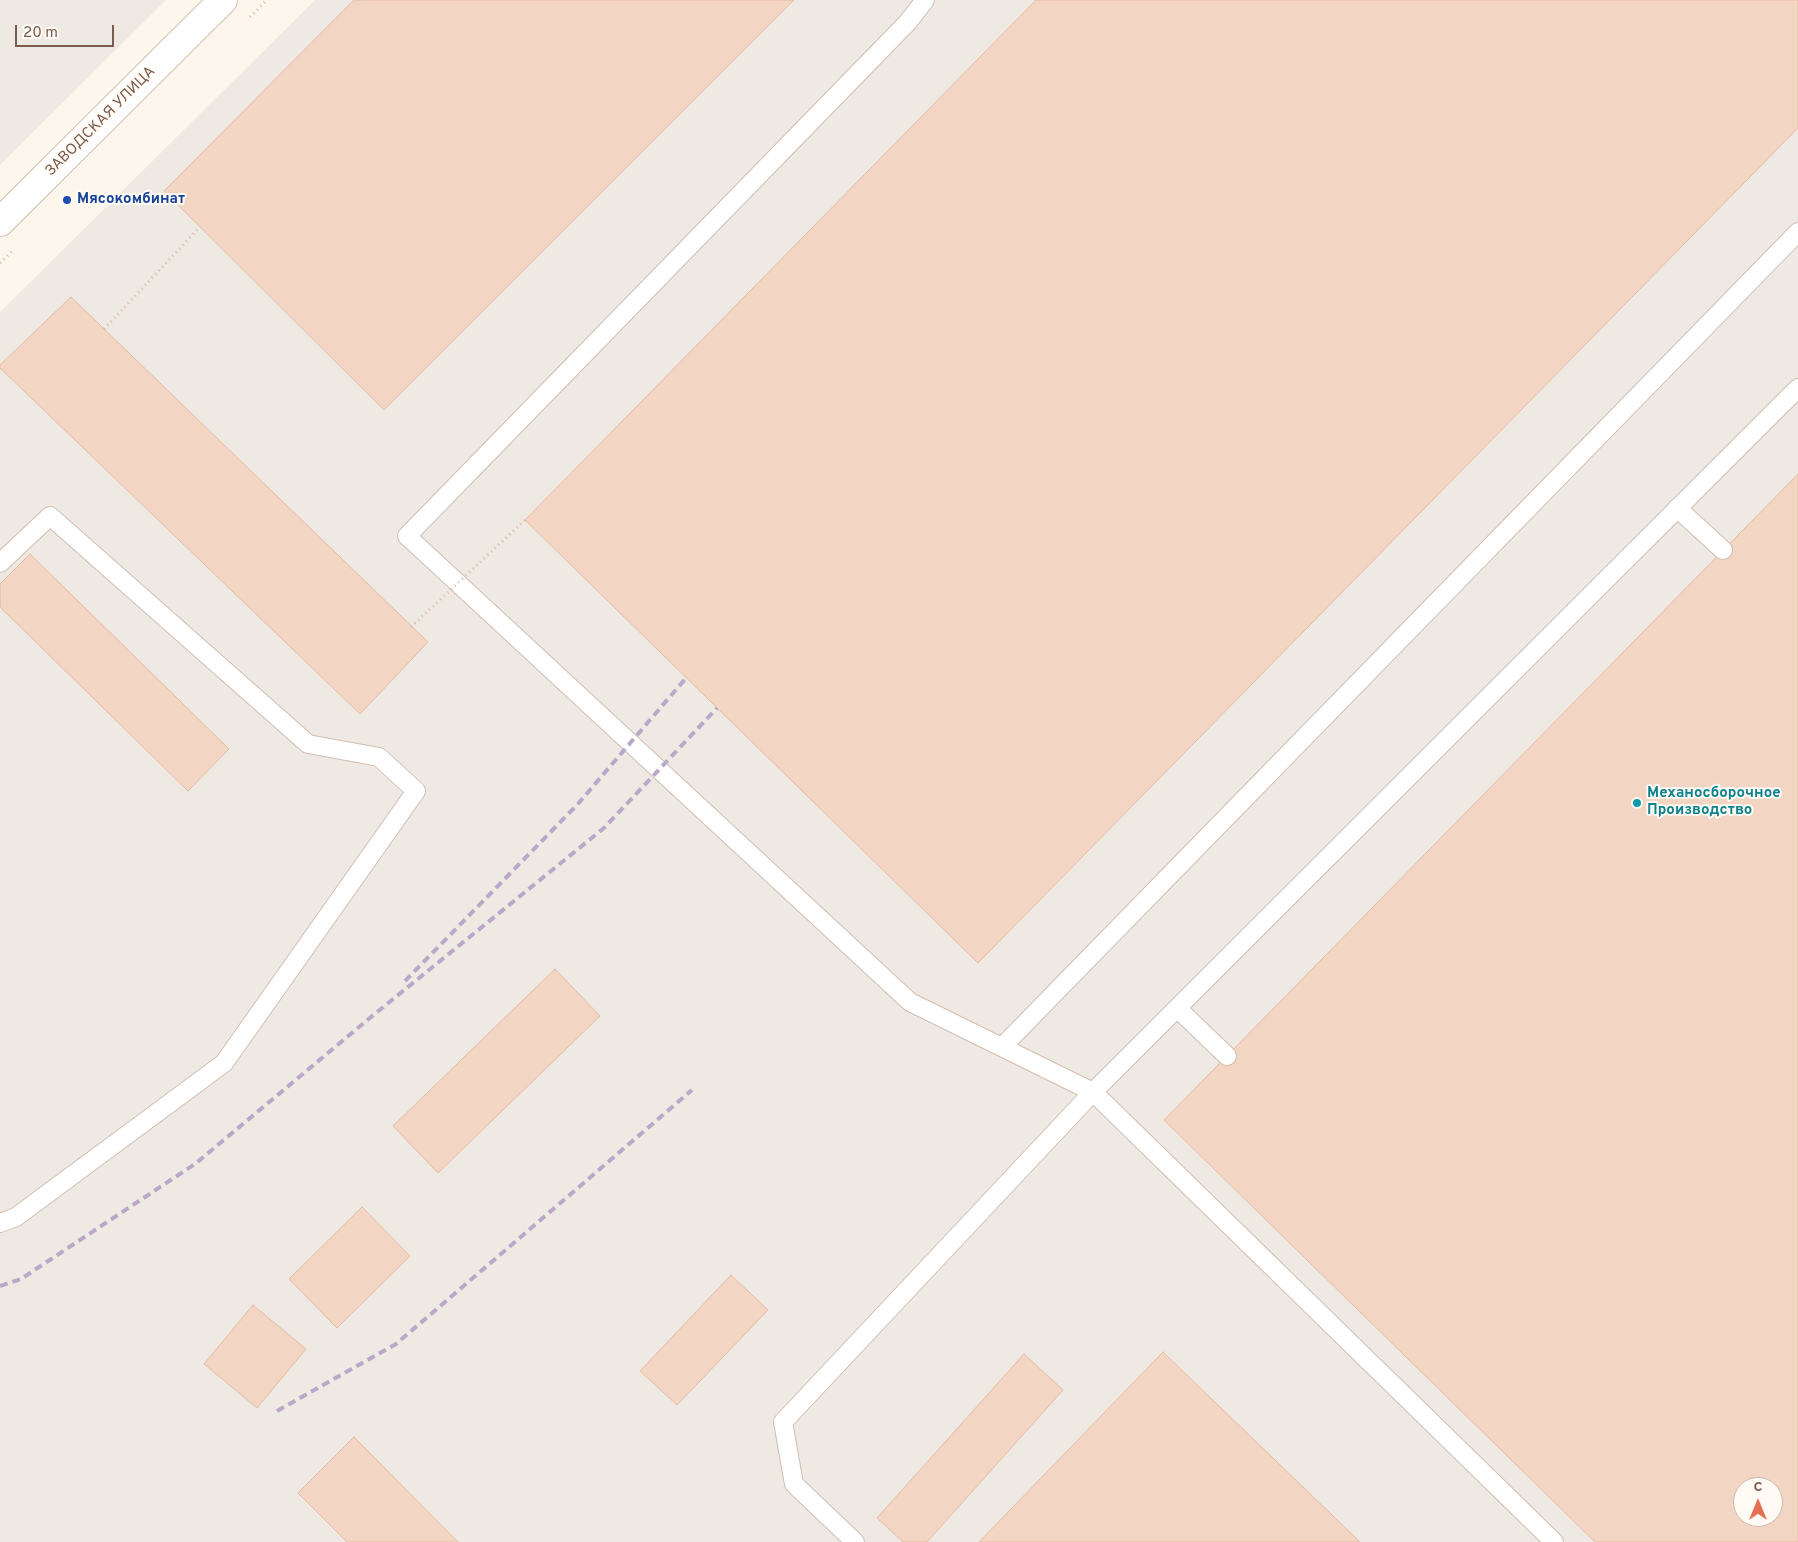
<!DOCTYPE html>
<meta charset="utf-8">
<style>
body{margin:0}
#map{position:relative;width:1798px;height:1542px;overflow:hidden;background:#fdf6ec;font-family:Overpass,sans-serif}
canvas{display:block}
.north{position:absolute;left:1733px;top:1477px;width:50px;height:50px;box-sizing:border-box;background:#fffaf3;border:1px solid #cabbb1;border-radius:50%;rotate:0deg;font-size:14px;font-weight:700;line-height:20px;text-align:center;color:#7a5c4d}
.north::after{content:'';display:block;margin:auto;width:18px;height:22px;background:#e76f51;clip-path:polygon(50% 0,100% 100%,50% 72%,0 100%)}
.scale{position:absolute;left:15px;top:25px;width:99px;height:22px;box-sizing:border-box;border:2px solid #7a5c4d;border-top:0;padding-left:6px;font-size:15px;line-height:18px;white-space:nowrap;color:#7a5c4d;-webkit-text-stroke:4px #fffaf3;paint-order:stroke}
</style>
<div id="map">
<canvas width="1798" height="1542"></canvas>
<div class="north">С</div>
<div class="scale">20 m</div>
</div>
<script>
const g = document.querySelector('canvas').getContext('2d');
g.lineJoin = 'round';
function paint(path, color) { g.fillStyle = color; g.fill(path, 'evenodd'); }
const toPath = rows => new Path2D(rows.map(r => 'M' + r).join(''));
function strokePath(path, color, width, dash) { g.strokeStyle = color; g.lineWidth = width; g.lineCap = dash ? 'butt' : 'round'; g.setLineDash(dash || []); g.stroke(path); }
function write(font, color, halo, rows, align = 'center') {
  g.font = font + ' Overpass,sans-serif'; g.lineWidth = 4; g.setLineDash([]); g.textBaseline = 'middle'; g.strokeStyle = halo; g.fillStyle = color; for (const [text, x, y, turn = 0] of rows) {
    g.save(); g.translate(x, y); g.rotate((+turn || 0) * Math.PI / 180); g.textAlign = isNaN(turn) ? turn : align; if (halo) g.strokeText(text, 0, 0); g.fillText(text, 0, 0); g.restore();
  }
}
paint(toPath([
 [0,0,166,0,0,165],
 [315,0,1798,0,1798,1542,0,1542,0,312],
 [1743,1487,1773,1487,1773,1517,1743,1517]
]), '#efe9e4');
const building = toPath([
 [354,0,794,0,384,410,164,191,354,0],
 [1036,0,1798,0,1798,128,978,963,525,520,1036,0],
 [71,297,428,642,360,714,0,368,0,365,71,297],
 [1798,474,1798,1542,1595,1542,1164,1120,1798,474],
 [1743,1487,1773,1487,1773,1517,1743,1517,1743,1487],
 [30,554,229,749,188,791,0,607,0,584,30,554],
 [555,969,600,1016,438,1173,393,1126,555,969],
 [362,1207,410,1256,337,1328,289,1279,362,1207],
 [731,1275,768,1310,677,1405,640,1371,731,1275],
 [253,1305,306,1349,257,1408,204,1364,253,1305],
 [1163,1352,1360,1542,979,1542,1163,1352],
 [1024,1354,1063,1390,927,1542,903,1542,877,1518,1024,1354],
 [354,1437,458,1542,347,1542,298,1493,354,1437]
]);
paint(building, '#f3d5c3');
strokePath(building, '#e6bba3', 1);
const lane = toPath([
 [925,0,908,22,407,536,910,1002,1093,1092,1554,1542],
 [1677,508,1723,550],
 [0,563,50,516,308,744,379,757,416,791,224,1063,16,1217,0,1223],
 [1177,1008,1227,1056],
 [1002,1047,1798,232],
 [855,1542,794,1484,783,1422,1093,1092,1798,388]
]);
const secondary = toPath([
 [0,222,223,0]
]);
strokePath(lane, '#d1beb0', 20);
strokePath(secondary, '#d6c0b0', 30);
strokePath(toPath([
 [250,17,267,0],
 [0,263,12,251],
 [104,329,200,227]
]), '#d9b8a5', 3, [1, 4]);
strokePath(lane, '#fff', 18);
strokePath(secondary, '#fff', 28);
strokePath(toPath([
 [405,981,577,805,686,678],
 [0,1286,21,1279,195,1164,371,1017,604,828,717,708],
 [277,1411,396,1344,692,1090]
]), '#b9a8c9', 4, [8, 5]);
strokePath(toPath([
 [411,627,525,520]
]), '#d9b8a5', 3, [1, 4]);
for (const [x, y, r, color] of [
 [67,200,5,"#1a4fb4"],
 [1637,803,5,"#0f9aa8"]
]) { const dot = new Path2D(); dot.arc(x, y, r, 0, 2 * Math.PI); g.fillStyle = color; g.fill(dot); strokePath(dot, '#fffaf3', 2); }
write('15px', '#7a5c4d', '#fffaf3', [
 ["ЗАВОДСКАЯ УЛИЦА",101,122,-45]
]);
write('bold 15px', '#164399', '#fffaf3', [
 ["Мясокомбинат",77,200]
], 'left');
write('bold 15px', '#0d838f', '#fffaf3', [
 ["Механосборочное",1647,794],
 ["Производство",1647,811]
], 'left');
</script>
